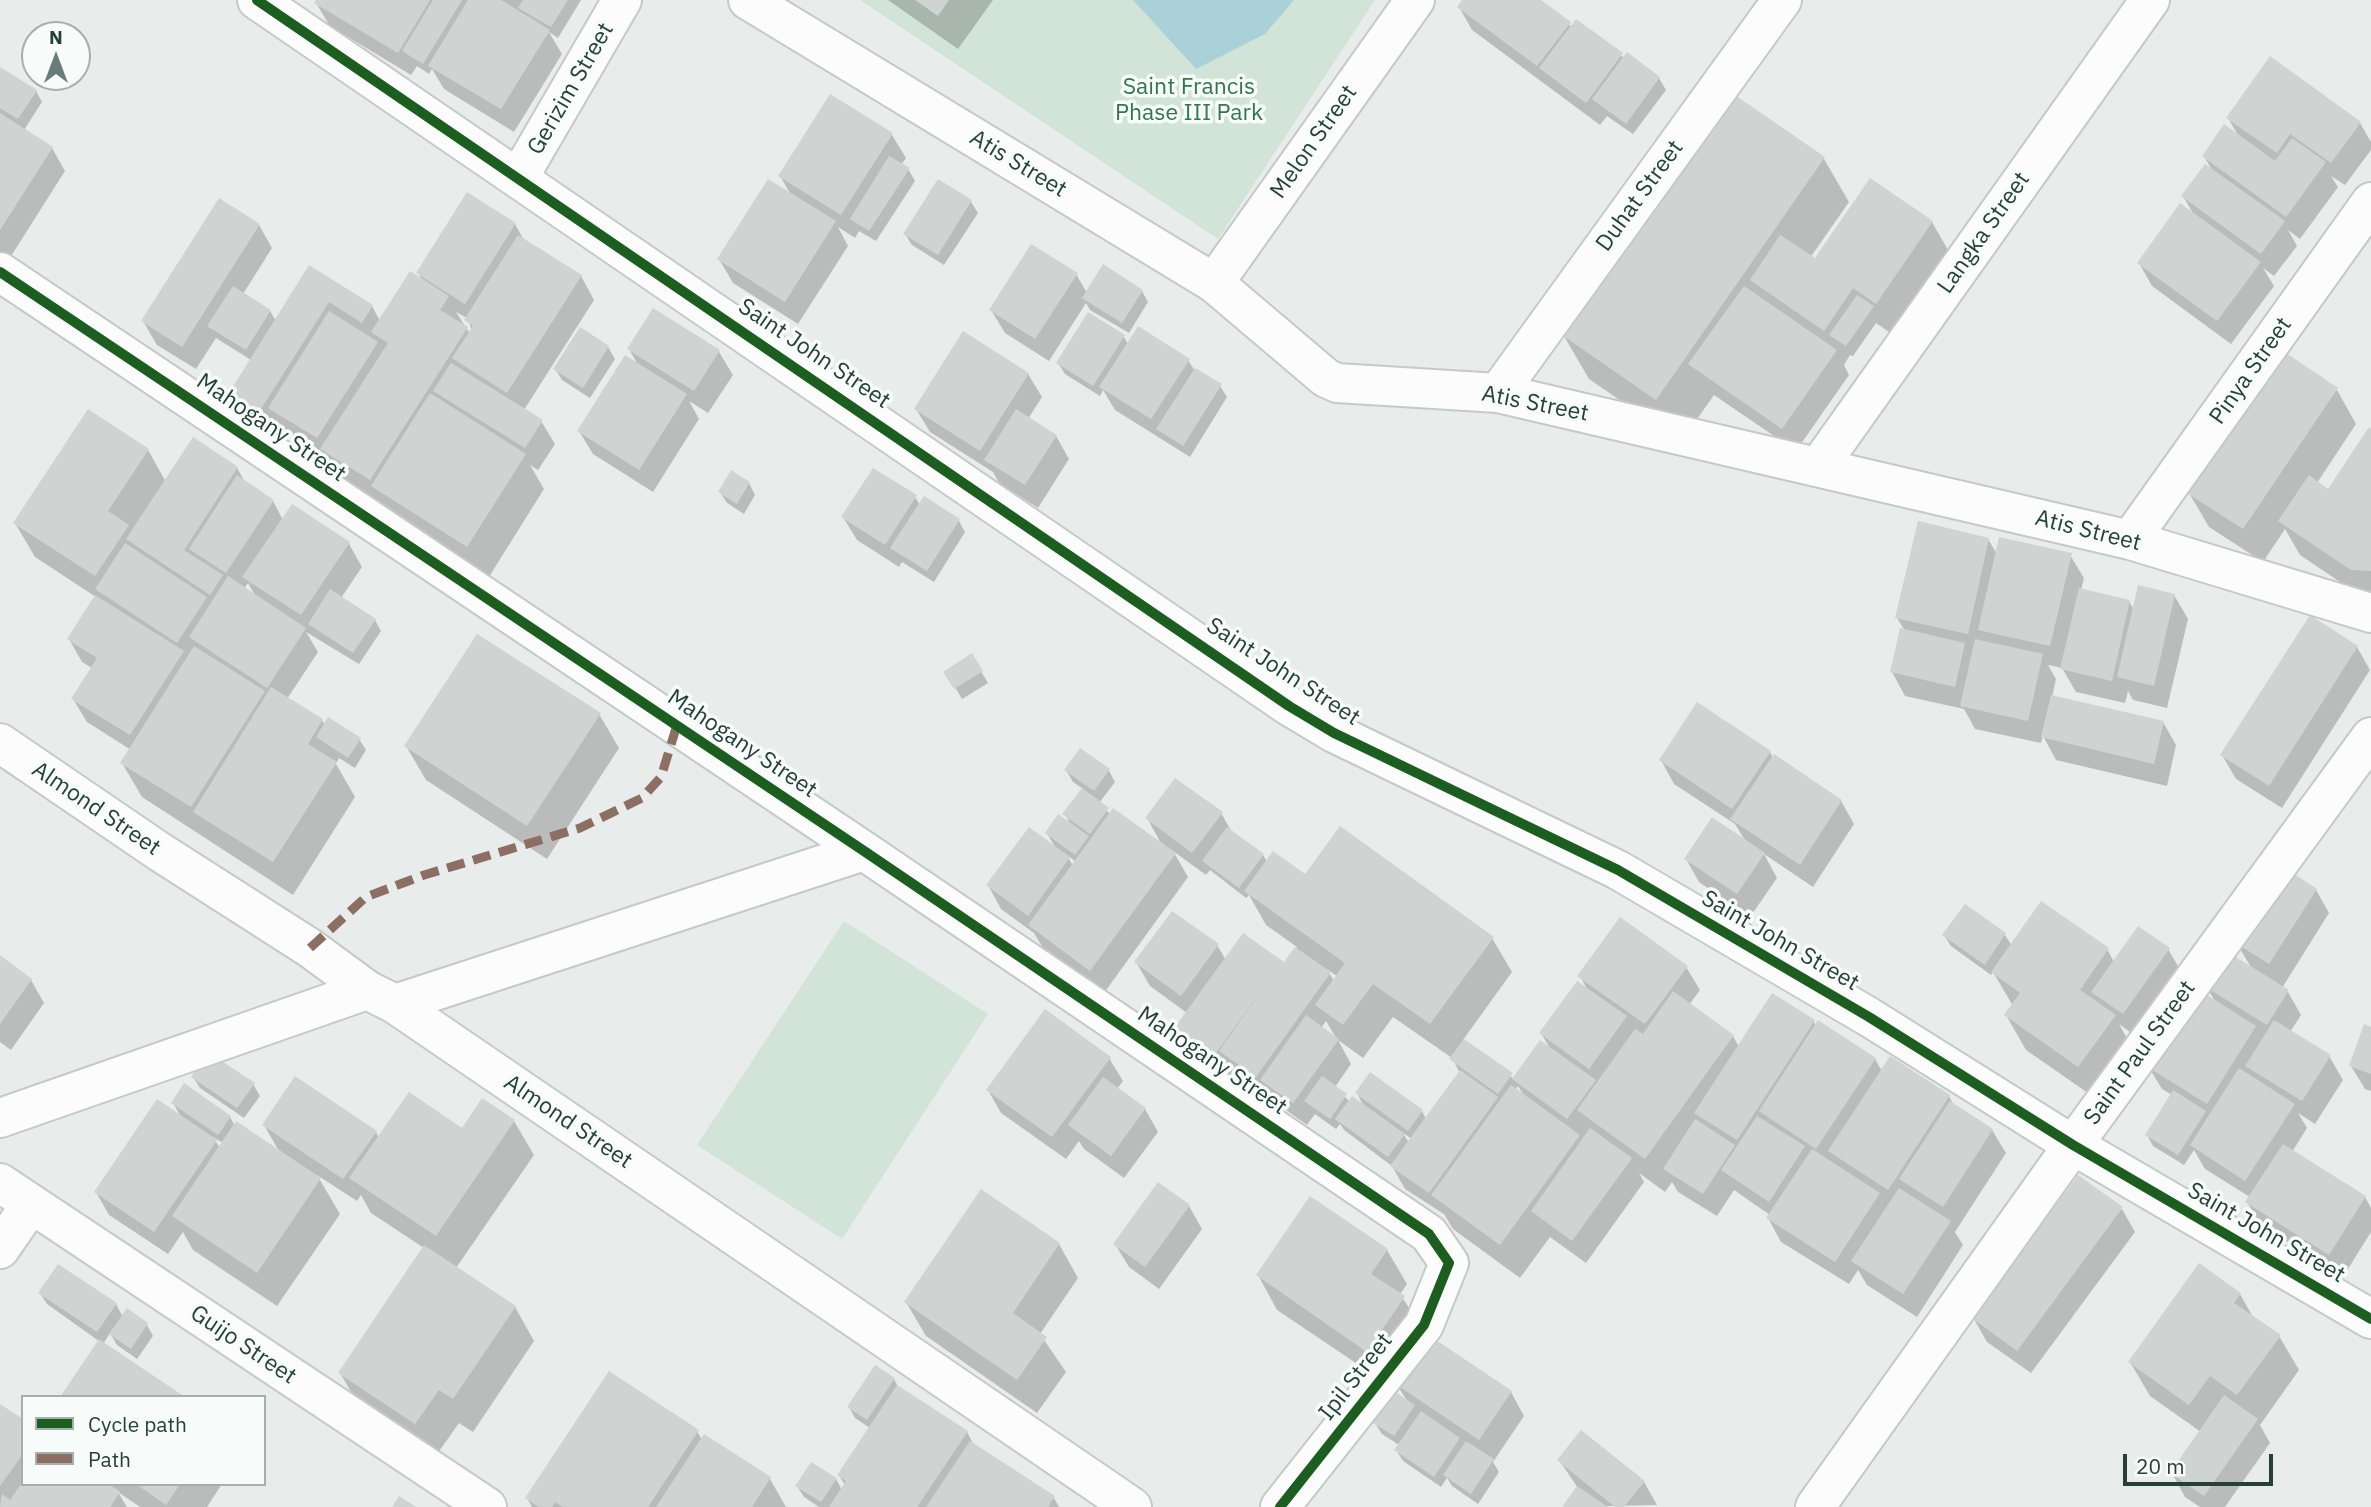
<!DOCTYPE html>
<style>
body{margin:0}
#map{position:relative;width:2371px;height:1507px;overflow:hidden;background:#e8ecea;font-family:"IBM Plex Sans",sans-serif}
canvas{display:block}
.legend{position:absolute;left:21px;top:1395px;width:245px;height:91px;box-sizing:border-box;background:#f7fbf9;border:2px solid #a3b0ac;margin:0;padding:9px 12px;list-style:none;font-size:21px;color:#254039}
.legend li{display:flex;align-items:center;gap:14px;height:35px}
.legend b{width:35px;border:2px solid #a3b0ac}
.north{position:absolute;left:21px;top:21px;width:70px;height:70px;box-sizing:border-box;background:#f7fbf9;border:2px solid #a3b0ac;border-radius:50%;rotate:0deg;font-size:19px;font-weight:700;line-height:28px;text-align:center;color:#254039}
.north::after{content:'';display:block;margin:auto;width:24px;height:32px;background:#697c77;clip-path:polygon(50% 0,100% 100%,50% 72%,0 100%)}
.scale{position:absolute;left:2123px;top:1454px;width:150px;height:32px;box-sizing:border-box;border:4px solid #254039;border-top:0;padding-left:9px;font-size:21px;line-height:24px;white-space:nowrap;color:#254039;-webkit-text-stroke:5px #f7fbf9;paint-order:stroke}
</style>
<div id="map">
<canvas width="2371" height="1507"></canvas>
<ul class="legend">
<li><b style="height:9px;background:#1b5e20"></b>Cycle path</li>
<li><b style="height:9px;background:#8d6e63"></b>Path</li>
</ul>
<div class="north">N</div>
<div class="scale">20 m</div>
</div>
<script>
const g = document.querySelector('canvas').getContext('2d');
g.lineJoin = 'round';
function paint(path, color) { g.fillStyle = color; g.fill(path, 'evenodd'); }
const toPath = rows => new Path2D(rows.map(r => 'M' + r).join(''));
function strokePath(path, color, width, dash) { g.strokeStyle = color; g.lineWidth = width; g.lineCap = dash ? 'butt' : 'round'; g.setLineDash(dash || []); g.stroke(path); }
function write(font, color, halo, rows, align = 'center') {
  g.font = font + ' "IBM Plex Sans",sans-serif'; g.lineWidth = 7; g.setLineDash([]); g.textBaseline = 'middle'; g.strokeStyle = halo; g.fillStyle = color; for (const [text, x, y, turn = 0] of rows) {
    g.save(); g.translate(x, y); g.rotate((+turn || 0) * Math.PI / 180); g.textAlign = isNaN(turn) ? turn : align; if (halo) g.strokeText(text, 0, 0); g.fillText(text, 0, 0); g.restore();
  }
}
paint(toPath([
 [860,0,1375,0,1218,239],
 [844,921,988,1014,842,1239,697,1145]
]), '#d2e4d8');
paint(toPath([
 [1133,0,1294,0,1265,34,1196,69]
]), '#abd1d8');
paint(toPath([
 [318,0,581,0,558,38,549,32,562,54,514,132,444,89,432,69,429,74,417,66,411,75,330,26,316,3],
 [888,0,993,0,958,49],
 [1464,0,1538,0,1572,27,1659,78,1666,90,1633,134,1607,116,1600,125,1472,30,1459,7],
 [0,69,36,91,42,102,24,130,52,148,65,171,6,264,0,260],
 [1732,95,1824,159,1849,202,1810,258,1815,261,1932,222,1952,257,1896,337,1876,323,1853,356,1850,355,1844,365,1849,375,1796,451,1714,395,1681,442,1589,379,1564,336],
 [830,96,892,135,906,158,901,165,908,169,915,181,876,241,859,231,855,238,838,227,848,246,798,324,733,283,719,259,791,195,780,176],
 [2228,118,2360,123,2371,142,2371,150,2345,185,2331,176,2338,187,2300,239,2288,230,2297,246,2274,276,2263,268,2274,286,2231,344,2152,286,2139,263,2194,215,2183,196,2213,172,2204,156,2239,137],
 [938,181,971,202,978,213,944,265,912,245,905,234],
 [515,224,525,242,581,276,594,300,524,410,541,421,555,444,538,470,530,465,544,489,487,580,342,483,328,458,284,431,279,424,273,434,244,416,231,393,251,360,216,338,196,369,157,345,143,321,259,225,272,248,243,294,270,311,276,321,310,267,372,306,380,321,423,282,418,273],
 [456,312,467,318,472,330,470,334],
 [1076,274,1087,293,1142,291,1148,302,1129,333,1090,310,1086,303,1049,361,1005,333,991,310],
 [653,311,719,352,733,375,708,413,689,401,699,419,653,492,593,454,579,431,639,367,629,349],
 [1124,337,1128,345,1188,360,1195,371,1220,386,1227,397,1190,457,1115,410,1103,390,1100,396,1065,374,1058,363],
 [608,347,615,359,590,398,562,380,555,369],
 [1028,374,1042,397,1028,419,1056,436,1069,459,1038,508,999,483,993,472,930,432,916,409],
 [2337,390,2356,424,2317,483,2329,491,2371,431,2371,603,2300,555,2285,529,2263,562,2209,527,2189,493],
 [148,450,166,482,237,468,246,484,273,501,283,520,292,506,349,544,362,567,341,598,375,620,381,631,359,664,306,632,318,652,287,699,322,720,325,725,359,739,366,750,355,768,339,758,336,764,355,797,293,895,142,797,122,763,131,750,87,722,73,699,92,668,82,662,69,639,96,597,35,557,15,523],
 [248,583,256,597,244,589],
 [749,483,755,495,744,514,727,503,720,492],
 [915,497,920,505,959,521,965,532,934,582,902,562,899,567,857,540,843,517],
 [1988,539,1997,554,2070,555,2084,578,2081,590,2129,601,2134,610,2174,595,2188,619,2167,708,2133,700,2128,691,2125,703,2076,692,2062,668,2048,665,2056,679,2052,697,2163,722,2176,745,2167,786,2056,760,2043,736,2041,743,1975,729,1964,709,1905,696,1892,672,1905,631,1897,618],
 [2357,647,2370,670,2282,808,2236,779,2222,755],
 [972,656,988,683,962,699,946,672],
 [599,714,619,748,547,859,426,780,406,746],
 [1770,752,1773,758,1841,801,1854,824,1813,887,1764,854,1777,878,1750,917,1699,882,1686,859,1746,842,1735,824,1674,784,1661,760],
 [1066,770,1109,771,1115,782,1099,803,1111,815,1162,845,1147,818,1221,813,1233,834,1263,855,1267,862,1492,938,1512,972,1463,1040,1514,1079,1551,1050,1541,1033,1588,991,1580,976,1686,967,1700,990,1689,1005,1733,1036,1739,1047,1814,1022,1816,1026,1875,1059,1882,1071,1949,1096,1954,1106,1992,1130,2006,1153,1955,1232,1963,1245,1917,1317,1867,1285,1858,1270,1849,1284,1781,1242,1768,1218,1770,1215,1734,1190,1717,1216,1678,1192,1672,1182,1665,1192,1639,1173,1644,1182,1586,1263,1550,1237,1520,1278,1453,1229,1444,1214,1405,1189,1392,1166,1344,1130,1340,1124,1336,1129,1315,1114,1307,1125,1276,1103,1272,1096,1269,1099,1232,1072,1225,1082,1187,1054,1174,1031,1187,1013,1150,986,1136,962,1217,945,1226,960,1284,965,1297,947,1266,925,1249,895,1246,898,1210,870,1206,875,1173,851,1188,877,1104,993,1043,948,1034,933,1001,909,988,885,1056,849,1047,833,1071,825,1065,814,1083,789,1073,782],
 [1067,855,1076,862,1073,866],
 [1327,969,1338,977,1334,981],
 [1393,1017,1452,1058,1460,1073,1426,1119,1422,1111,1357,1093,1364,1107,1350,1102,1335,1087,1351,1064,1338,1040,1363,1058],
 [1326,1021,1332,1031,1337,1040,1321,1028],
 [1518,1086,1524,1096,1515,1090],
 [1403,1133,1412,1139,1409,1143],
 [2316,890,2329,913,2282,988,2288,992,2301,1015,2290,1032,2329,1056,2343,1080,2315,1124,2298,1113,2307,1128,2292,1152,2365,1197,2371,1208,2371,1232,2343,1277,2261,1225,2247,1202,2250,1197,2205,1169,2194,1150,2184,1165,2153,1146,2147,1135,2172,1095,2162,1089,2148,1066,2216,1003,2206,986,2252,969,2236,942],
 [1965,907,2005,935,2012,946,2107,949,2114,962,2168,949,2182,973,2137,1037,2119,1024,2134,1051,2098,1100,2026,1050,2006,1015,2013,1006,1993,972,1991,975,1951,946,1944,935],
 [0,958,31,980,44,1003,11,1050,0,1042],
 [2371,1029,2371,1091,2365,1089,2351,1066],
 [1109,1058,1123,1081,1117,1089,1145,1109,1158,1132,1124,1178,1084,1149,1079,1141,1066,1159,1001,1113,988,1090],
 [193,1077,253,1084,260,1096,244,1118,200,1088],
 [173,1103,230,1117,235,1126,280,1153,264,1125,376,1132,379,1138,463,1130,514,1121,534,1155,456,1268,515,1307,534,1341,473,1432,459,1423,435,1457,360,1407,340,1373,424,1248,371,1213,361,1195,357,1201,317,1175,340,1214,277,1306,193,1250,183,1232,168,1254,109,1215,96,1192,181,1117],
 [213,1137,223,1143,220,1148],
 [1189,1206,1202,1229,1159,1289,1129,1267,1115,1244],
 [2122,1209,2135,1232,2031,1373,1987,1342,1974,1319],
 [1059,1244,1078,1278,1040,1334,1066,1372,1037,1413,926,1336,906,1302],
 [1387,1250,1407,1284,1400,1294,1424,1331,1387,1384,1277,1310,1258,1275],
 [40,1293,116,1304,123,1317,127,1311,147,1325,153,1336,137,1359,117,1345,110,1333,103,1344,47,1304],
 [2240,1294,2254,1319,2279,1336,2299,1370,2260,1425,2270,1443,2225,1507,2200,1507,2185,1497,2172,1473,2201,1432,2150,1396,2130,1362],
 [894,1379,898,1387,967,1432,975,1447,1054,1498,1059,1507,819,1507,804,1497,797,1486,836,1479,842,1490,845,1485,839,1475,870,1428,855,1418,849,1407],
 [1396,1383,1511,1392,1524,1416,1493,1462,1499,1472,1478,1504,1452,1486,1447,1478,1441,1487,1403,1461,1396,1450,1399,1445,1382,1434,1375,1423,1407,1401],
 [0,1406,23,1421,23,1484,222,1484,207,1507,140,1507,118,1492,127,1507,0,1507],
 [697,1431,702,1440,770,1479,786,1507,532,1507,527,1498],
 [1559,1460,1644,1482,1657,1505,1564,1507,1578,1488]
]), '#0003');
paint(toPath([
 [316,0,430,0,398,53,314,3],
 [433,0,462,0,423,64,402,51],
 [468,0,501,0,550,30,501,109,428,66],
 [523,0,568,0,551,27,518,8],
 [915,0,949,0,938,16],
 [1462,0,1541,0,1571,22,1537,66,1457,7],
 [1576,19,1623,53,1586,103,1539,68],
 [1627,52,1660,77,1626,124,1592,99],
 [2270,56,2361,122,2331,163,2290,134,2277,153,2226,118],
 [0,67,37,90,18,119,0,108],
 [1732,93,1825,157,1656,400,1562,335],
 [830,94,893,133,841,215,778,176],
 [0,113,53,147,0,230],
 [2224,124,2275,161,2292,138,2326,162,2286,217,2202,156],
 [889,156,910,168,869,231,850,219],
 [2205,164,2285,221,2261,254,2181,196],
 [1870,178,1933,221,1876,304,1853,288,1824,331,1750,280,1780,235,1815,258],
 [768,179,836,221,785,302,717,259],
 [938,179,972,200,938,255,903,234],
 [467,192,516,223,465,304,416,273],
 [219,198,260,224,182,347,141,321],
 [2180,203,2261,262,2217,321,2137,263],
 [518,235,582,275,507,393,452,358,473,326,464,320],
 [1031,244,1078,273,1035,339,989,310],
 [1103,264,1143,290,1122,323,1082,298],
 [309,265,373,305,362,323,329,302,259,412,229,393],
 [410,271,449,296,440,310,468,327,370,480,320,449,388,343,371,332],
 [233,286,271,310,246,350,207,326],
 [1744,286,1837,350,1782,429,1688,364],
 [1857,295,1874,306,1846,346,1829,335],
 [653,308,720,350,694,391,627,349],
 [329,311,378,342,317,438,268,408],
 [1088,312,1125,335,1093,386,1056,363],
 [1138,326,1190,359,1151,419,1099,387],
 [580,327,609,346,583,388,553,369],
 [963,331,1029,373,980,451,914,409],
 [2283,351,2338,388,2243,529,2187,493],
 [625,355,687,394,639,470,577,431],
 [451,363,543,420,525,448,433,391],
 [1195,368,1222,384,1183,446,1156,429],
 [430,393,526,454,467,547,371,486],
 [88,409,149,449,108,511,129,525,95,576,13,523],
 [1016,409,1057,435,1025,485,984,460],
 [2369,427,2371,429,2371,571,2351,570,2278,521,2309,475,2328,489],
 [193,437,238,467,184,550,223,575,210,595,126,539],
 [873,468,917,495,885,545,841,517],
 [731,470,750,482,737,504,718,492],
 [237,475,274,500,226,573,189,549],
 [924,496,960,519,927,571,890,548],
 [292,504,350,542,301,615,242,577],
 [1918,521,1989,538,1968,634,1895,618],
 [1999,537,2072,553,2050,646,1978,630],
 [125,543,207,597,177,643,95,589],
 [228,576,306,628,267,688,189,637],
 [2138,585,2175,594,2154,686,2117,677],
 [2079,588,2130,600,2112,681,2060,669],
 [330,589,376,619,353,653,308,624],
 [95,595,184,651,130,735,71,699,97,658,67,639],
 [2310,615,2358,646,2269,786,2220,755],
 [1900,628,1965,643,1955,687,1890,672],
 [477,634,601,713,527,826,404,746],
 [1975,639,2043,654,2028,721,1960,706],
 [194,646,265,691,191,807,120,763],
 [972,653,983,671,954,689,943,672],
 [271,687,323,719,308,744,337,762,273,862,193,812],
 [2051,695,2164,721,2154,764,2041,737],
 [1697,702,1771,751,1732,809,1659,760],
 [328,717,361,738,348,758,316,737],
 [1080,748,1110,769,1094,791,1064,770],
 [1774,754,1842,800,1800,865,1730,819],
 [1175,778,1223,812,1192,853,1145,818],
 [1082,788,1109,808,1090,834,1062,814],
 [1113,808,1176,853,1090,971,1028,925],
 [1058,814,1089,836,1075,855,1045,833],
 [1712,817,1765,853,1737,894,1684,859],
 [1340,826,1494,937,1430,1024,1373,984,1343,1025,1315,1005,1345,963,1244,891,1273,851,1305,874],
 [1029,827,1070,857,1028,916,986,885],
 [1227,827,1264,854,1239,888,1202,861],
 [2282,866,2317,889,2269,964,2234,942],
 [2041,901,2109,948,2080,990,2116,1015,2078,1067,2004,1015,2020,993,1991,972],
 [1965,904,2006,933,1985,965,1942,935],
 [1172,911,1219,944,1181,996,1134,962],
 [1620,917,1688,966,1645,1024,1577,976],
 [2138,926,2170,948,2123,1014,2091,992],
 [1243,933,1284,962,1295,947,1331,972,1256,1077,1219,1051,1274,973,1211,1060,1172,1031],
 [2226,951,2289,990,2267,1025,2204,986],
 [0,955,32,979,0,1024],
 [1577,981,1627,1016,1589,1069,1539,1033],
 [2196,988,2256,1026,2207,1104,2146,1066],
 [1673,991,1734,1035,1645,1159,1577,1110,1635,1029,1643,1034],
 [1772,993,1815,1020,1737,1140,1694,1113],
 [1045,1009,1111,1057,1052,1137,986,1090],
 [1306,1015,1339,1039,1293,1103,1260,1080],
 [1818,1020,1876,1058,1816,1149,1759,1111],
 [2274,1020,2331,1055,2302,1101,2245,1066],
 [2364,1024,2371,1027,2371,1074,2349,1066],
 [1464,1039,1513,1073,1498,1094,1449,1059],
 [1540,1040,1596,1080,1567,1119,1512,1079],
 [208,1052,255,1083,237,1108,191,1077],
 [1890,1056,1950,1095,1888,1190,1828,1151],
 [2239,1068,2295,1104,2245,1181,2190,1145],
 [1460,1070,1498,1097,1429,1193,1390,1166],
 [1370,1072,1423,1110,1408,1131,1355,1093],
 [295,1076,377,1131,343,1179,262,1125],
 [1322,1076,1347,1094,1330,1119,1304,1101],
 [1103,1077,1146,1108,1111,1156,1068,1125],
 [184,1083,231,1116,218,1135,171,1103],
 [1511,1085,1580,1135,1500,1245,1431,1195],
 [2173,1090,2206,1111,2178,1155,2145,1135],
 [409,1092,462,1128,482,1098,515,1120,436,1236,349,1178],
 [1352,1096,1405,1134,1388,1157,1335,1119],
 [157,1099,217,1140,154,1232,94,1192],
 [1950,1101,1993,1129,1943,1207,1899,1179],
 [1757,1116,1805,1146,1769,1202,1721,1170],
 [1695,1119,1735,1145,1703,1194,1663,1169],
 [236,1121,321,1178,257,1273,172,1216],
 [1590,1128,1632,1158,1572,1241,1531,1211],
 [2283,1144,2366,1196,2329,1255,2245,1202],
 [1812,1149,1880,1193,1835,1262,1766,1218],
 [2078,1175,2123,1207,2017,1351,1972,1318],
 [1158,1182,1190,1205,1145,1267,1113,1244],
 [1899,1188,1951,1221,1903,1294,1851,1261],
 [981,1189,1060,1243,1013,1313,1047,1337,1017,1380,904,1302],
 [1310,1196,1388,1249,1371,1274,1405,1296,1367,1352,1256,1275],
 [424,1245,516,1306,453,1399,439,1390,415,1424,338,1373],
 [2199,1263,2241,1293,2234,1303,2281,1335,2237,1395,2210,1376,2189,1405,2128,1362],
 [58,1264,117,1303,97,1332,38,1293],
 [127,1308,148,1323,131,1349,109,1334],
 [1427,1334,1512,1391,1479,1440,1394,1383],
 [99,1339,185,1397,60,1397],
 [875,1365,895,1378,867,1420,847,1407],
 [609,1371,699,1430,648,1507,563,1507,555,1502,552,1507,539,1507,525,1498],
 [897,1385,968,1431,917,1507,829,1507,846,1481,837,1475],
 [1394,1391,1415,1405,1394,1436,1373,1423],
 [2224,1395,2258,1419,2204,1496,2170,1473],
 [0,1404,23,1419,23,1454,0,1486],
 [1421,1411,1460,1438,1434,1477,1394,1450],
 [1581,1430,1645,1481,1624,1507,1615,1507,1557,1460],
 [704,1434,771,1477,752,1507,656,1507],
 [970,1441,1055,1496,1048,1507,926,1507],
 [1466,1441,1494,1459,1471,1494,1443,1475],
 [811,1462,837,1478,821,1502,795,1486],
 [23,1481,23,1484,109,1484,120,1492,110,1507,0,1507,2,1494,10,1500],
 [136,1484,180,1484,166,1505],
 [1577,1486,1608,1507,1562,1507],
 [399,1496,416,1507,392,1507]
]), '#cfd3d2');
const minor = toPath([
 [257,0,1289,706,1334,733,1618,870,1869,1017,2073,1145,2371,1319],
 [748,0,1214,283,1326,378,1337,383,1498,393,2130,540,2371,613],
 [519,177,622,0],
 [0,272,864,851,1429,1234,1449,1263,1424,1325,1280,1507],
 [1214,283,1415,0],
 [1498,393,1782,0],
 [1819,466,2150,0],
 [2130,540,2371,202],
 [0,743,160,852,310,948,367,990,395,1004,1132,1507],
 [395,1004,864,851],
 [0,1118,367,990],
 [0,1183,487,1507],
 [0,1249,31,1204],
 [1815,1507,2073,1145,2371,737]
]);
strokePath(minor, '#c5c9c7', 42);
strokePath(minor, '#fcfcfc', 38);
strokePath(toPath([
 [310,948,366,897,424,875,580,828,642,798,661,777,677,725]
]), '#8d6e63', 9, [18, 9]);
strokePath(toPath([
 [257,0,1289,706,1334,733,1618,870,1869,1017,2073,1145,2371,1319],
 [0,272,864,851,1429,1234,1449,1263,1424,1325,1280,1507]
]), '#1b5e20', 10);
write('23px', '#31764d', '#f7fbf9', [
 ["Saint Francis",1189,87],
 ["Phase III Park",1189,113]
]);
write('23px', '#254039', '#f7fbf9', [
 ["Gerizim Street",571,89,-60],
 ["Melon Street",1314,142,-55],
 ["Atis Street",1018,164,31],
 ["Duhat Street",1640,196,-54],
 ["Langka Street",1984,233,-55],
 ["Saint John Street",814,354,34],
 ["Pinya Street",2251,371,-55],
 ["Atis Street",1535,404,11],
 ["Mahogany Street",271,428,34],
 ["Atis Street",2088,531,14],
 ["Saint John Street",1283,672,33],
 ["Mahogany Street",742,744,34],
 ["Almond Street",96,809,34],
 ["Saint John Street",1780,941,30],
 ["Saint Paul Street",2140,1053,-54],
 ["Mahogany Street",1212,1061,34],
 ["Almond Street",568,1122,34],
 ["Saint John Street",2266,1233,30],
 ["Guijo Street",243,1345,34],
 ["Ipil Street",1356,1377,-52]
]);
</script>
